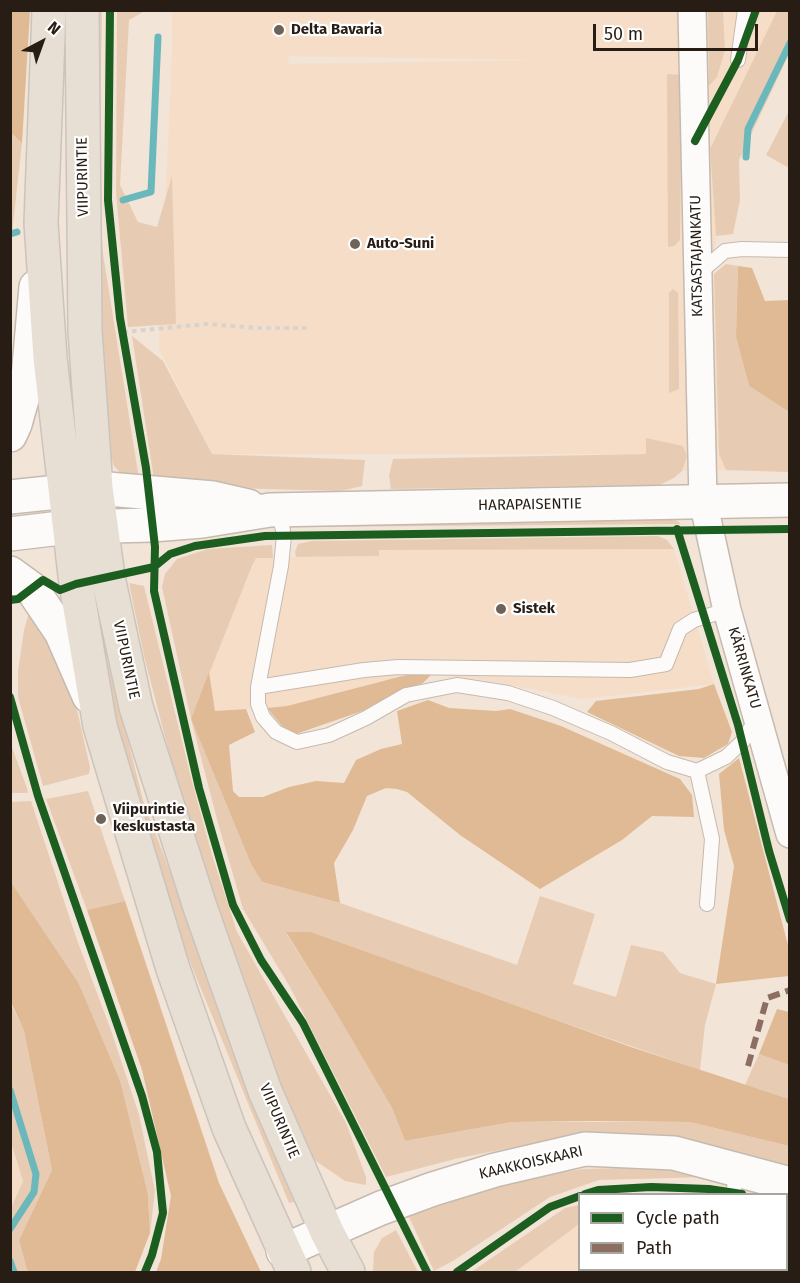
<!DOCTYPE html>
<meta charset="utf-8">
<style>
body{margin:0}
#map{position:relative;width:800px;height:1283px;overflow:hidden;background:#f2e4d6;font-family:"Fira Sans",sans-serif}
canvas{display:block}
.frame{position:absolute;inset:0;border:12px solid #271d15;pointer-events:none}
.legend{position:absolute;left:578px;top:1193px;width:210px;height:78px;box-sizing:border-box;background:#fff;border:2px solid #a9a5a1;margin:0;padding:8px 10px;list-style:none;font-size:18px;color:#271d15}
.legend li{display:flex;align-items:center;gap:12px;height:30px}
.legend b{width:30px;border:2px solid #a9a5a1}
.north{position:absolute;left:12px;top:12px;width:60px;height:60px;-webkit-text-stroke:4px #fff;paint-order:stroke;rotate:41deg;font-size:16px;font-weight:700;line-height:24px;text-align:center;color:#271d15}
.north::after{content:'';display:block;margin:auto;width:21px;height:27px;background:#271d15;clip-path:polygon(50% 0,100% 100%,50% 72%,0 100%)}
.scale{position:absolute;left:593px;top:24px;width:165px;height:27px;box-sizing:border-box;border:3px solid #271d15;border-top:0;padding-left:8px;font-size:18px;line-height:21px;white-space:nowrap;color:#271d15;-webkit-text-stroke:4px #fff;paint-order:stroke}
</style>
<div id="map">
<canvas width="800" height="1283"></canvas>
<div class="frame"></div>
<ul class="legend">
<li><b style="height:8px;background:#1b5e20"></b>Cycle path</li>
<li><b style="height:8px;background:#8d6e63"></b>Path</li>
</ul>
<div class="north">N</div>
<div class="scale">50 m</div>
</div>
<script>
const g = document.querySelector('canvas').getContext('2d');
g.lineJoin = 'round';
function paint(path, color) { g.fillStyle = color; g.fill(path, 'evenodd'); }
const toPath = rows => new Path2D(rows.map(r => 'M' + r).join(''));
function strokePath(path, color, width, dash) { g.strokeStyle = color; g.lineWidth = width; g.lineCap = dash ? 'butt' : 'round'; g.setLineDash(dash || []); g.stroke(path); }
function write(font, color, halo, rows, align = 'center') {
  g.font = font + ' "Fira Sans",sans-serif'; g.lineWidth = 4.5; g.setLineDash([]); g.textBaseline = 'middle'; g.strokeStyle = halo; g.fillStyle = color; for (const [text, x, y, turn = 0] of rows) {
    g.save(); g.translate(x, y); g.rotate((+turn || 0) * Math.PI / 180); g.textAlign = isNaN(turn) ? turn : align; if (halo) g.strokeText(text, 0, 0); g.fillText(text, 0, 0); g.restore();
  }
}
paint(toPath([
 [172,11,777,11,710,149,716,236,714,274,719,454,726,470,682,471,687,456,646,438,646,454,212,454,159,349,172,52],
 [288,56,547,60,548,60,289,64],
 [674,549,714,684,582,699,485,680,414,673,287,706,215,711,209,672,256,558,378,556,378,550],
 [10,1143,23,1181,11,1208,10,1208],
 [733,1154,789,1169,789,1272,515,1272,579,1224,580,1270,786,1270,786,1194,717,1194]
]), '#f5ddc7');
paint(toPath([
 [92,11,102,11,99,184,103,254,140,485,126,479,114,466,106,443,93,289],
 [117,11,143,12,129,20,120,185,138,222,157,227,172,176,176,324,128,327,116,192],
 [708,11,723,11,725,50,717,77,709,86],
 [777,11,789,11,789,54,739,160,740,200,733,234,716,236,710,149],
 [667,74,682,75,680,240,674,246,668,247],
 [789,111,789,168,766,155],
 [11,133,22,143,11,242],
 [726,264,738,266,736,337,749,386,789,412,789,472,726,470,719,454,714,274],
 [673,289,678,293,679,389,669,393,669,293],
 [132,336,163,361,212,454,365,460,362,486,340,491,155,486],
 [646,438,683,446,687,456,682,471,674,478,659,485,391,489,389,476,393,459,646,454],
 [673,518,681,524,302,527,374,521],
 [658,536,667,540,674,549,379,550,379,556,296,557,295,552,298,544,312,541],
 [272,545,273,558,256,558,252,566,191,719,251,864,262,882,340,903,517,965,540,896,595,914,573,984,616,997,631,945,663,952,680,973,716,984,705,1025,700,1070,444,981,311,932,286,933,335,1011,392,1108,405,1141,512,1122,690,1122,789,1146,789,1169,653,1134,582,1134,459,1158,386,1177,290,987,243,909,218,823,191,719,162,587,165,574,177,559,208,549],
 [129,583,144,586,191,778,212,855,237,932,346,1123,366,1177,366,1185,345,1181,310,1157,292,1122,191,837,144,656],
 [86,592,97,619,143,800,294,1202,289,1203,176,928,119,738],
 [31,606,53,645,75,701,90,767,89,774,43,786,18,697,18,671,24,630],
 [10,742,27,788,28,793,11,793],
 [88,791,125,901,87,910,46,799],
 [31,801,76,937,112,1033,139,1115,155,1191,150,1233,148,1195,78,982,11,882,10,802],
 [10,1002,24,1031,52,1170,19,1240,29,1272,11,1272,11,1208,23,1181,11,1143],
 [759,1054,789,1065,789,1099,745,1085],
 [653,1167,708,1177,599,1180,550,1197,453,1261,434,1271,409,1217,432,1205,506,1180,584,1169],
 [579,1205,579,1224,515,1272,471,1272,565,1208],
 [396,1230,418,1272,373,1272,374,1252,382,1238]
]), '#e7ccb3');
paint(toPath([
 [11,10,30,11,22,143,11,133],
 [738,266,752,268,765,301,789,300,789,412,749,386,736,337],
 [209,672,215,711,246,709,255,732,229,745,233,791,239,797,263,797,289,787,316,781,344,783,356,760,381,749,402,744,397,711,428,700,449,708,496,711,510,709,561,726,680,779,692,795,694,817,652,816,622,840,540,889,460,835,407,792,397,789,386,788,367,796,353,830,334,863,340,903,262,882,251,864,191,719],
 [414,673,431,675,423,683,368,709,296,734,282,726,267,708,287,706],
 [714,684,732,732,728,744,704,758,679,756,587,712,596,701,699,689],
 [739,758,789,949,789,976,716,984,734,866,724,830,719,774],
 [11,882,78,982,120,1081,148,1195,150,1233,135,1272,29,1272,27,1269,19,1240,52,1170,24,1031,11,1002],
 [125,901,219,1183,261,1272,156,1272,161,1259,171,1196,142,1070,87,910],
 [286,932,311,932,631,1047,789,1099,789,1146,690,1122,593,1121,512,1122,405,1141,392,1108,335,1011],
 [777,1009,789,1012,789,1065,759,1054]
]), '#e0ba95');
strokePath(toPath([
 [746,157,748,129,790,43],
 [123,200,151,192,158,37],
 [10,234,17,232],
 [10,1090,36,1174,34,1192,10,1229],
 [10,1261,14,1272]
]), '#6bb8bc', 7);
const service = toPath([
 [738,60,745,10],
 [698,274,725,251,742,249,790,250],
 [279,510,284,536,281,566,258,687,364,670,398,667,630,670,666,664,680,629,694,620,727,610],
 [258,687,258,704,263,717,276,732,297,742,329,735,366,718,406,695,457,685,508,693,553,708,611,733,667,762,697,771,726,757,743,741,757,717],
 [697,771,712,839,707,904],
 [732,1194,740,1169],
 [707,1272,708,1270]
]);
const minor = toPath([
 [692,10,703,501,727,610,790,834]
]);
const tertiary = toPath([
 [283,1251,381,1208,433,1189,495,1170,585,1149,674,1153,790,1184]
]);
const secondary = toPath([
 [10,435,15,424,28,378,36,287],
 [10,497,96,488,213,498,248,506],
 [10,534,69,527,152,525,202,521,270,510,790,500],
 [10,573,32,589,61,632,89,696]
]);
const primary = toPath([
 [49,10,41,223,50,358,76,584,100,726,173,969,229,1128,294,1272],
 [82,10,85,331,96,488,108,577,136,707,200,907,265,1091,327,1232,348,1272]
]);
strokePath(service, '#c5bab0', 16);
strokePath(minor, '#c5bab0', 30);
strokePath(tertiary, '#c5bab0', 36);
strokePath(secondary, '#c5bab0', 36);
strokePath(primary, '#cbc4bd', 36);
strokePath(toPath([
 [123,332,207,324,257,328,306,328]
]), '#d7d3cf', 4, [4.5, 4.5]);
strokePath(service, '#fdfbf9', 14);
strokePath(minor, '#fdfbf9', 27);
strokePath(tertiary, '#fdfbf9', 33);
strokePath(secondary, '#fdfbf9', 33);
strokePath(primary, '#e7dfd4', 33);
strokePath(toPath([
 [748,1066,767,998,790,990]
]), '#8d6e63', 6, [12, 6]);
strokePath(toPath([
 [110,10,108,200,120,318,146,468,155,547,154,591,199,788,233,905,261,960,303,1023,427,1272],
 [695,141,738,60,756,10],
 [677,529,738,725,769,851,790,920],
 [10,600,18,599,43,580,60,590,76,584,154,567,170,554,195,546,265,536,790,529],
 [10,697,38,796,142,1096,157,1152,163,1213,152,1255,145,1272],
 [585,1194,598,1190,651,1187,709,1189,742,1194],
 [457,1272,550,1207,580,1196]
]), '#1b5e20', 8);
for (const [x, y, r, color] of [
 [279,30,6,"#6e6359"],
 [355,244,6,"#6e6359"],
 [501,609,6,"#6e6359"],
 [101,819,6,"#6e6359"]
]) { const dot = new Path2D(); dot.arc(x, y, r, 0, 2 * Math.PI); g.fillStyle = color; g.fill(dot); strokePath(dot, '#fff', 2); }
write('bold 15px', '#271d15', '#fff', [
 ["Delta Bavaria",291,30],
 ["Auto-Suni",367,244],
 ["Sistek",513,609],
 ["Viipurintie",113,810],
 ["keskustasta",113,827]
], 'left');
write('15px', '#271d15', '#fff', [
 ["VIIPURINTIE",83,177,-91],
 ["KATSASTAJANKATU",697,256,-91],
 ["HARAPAISENTIE",530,505,-1],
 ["VIIPURINTIE",126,660,78],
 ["KÄRRINKATU",744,668,74],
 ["VIIPURINTIE",279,1121,67],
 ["KAAKKOISKAARI",531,1163,-13]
]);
</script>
